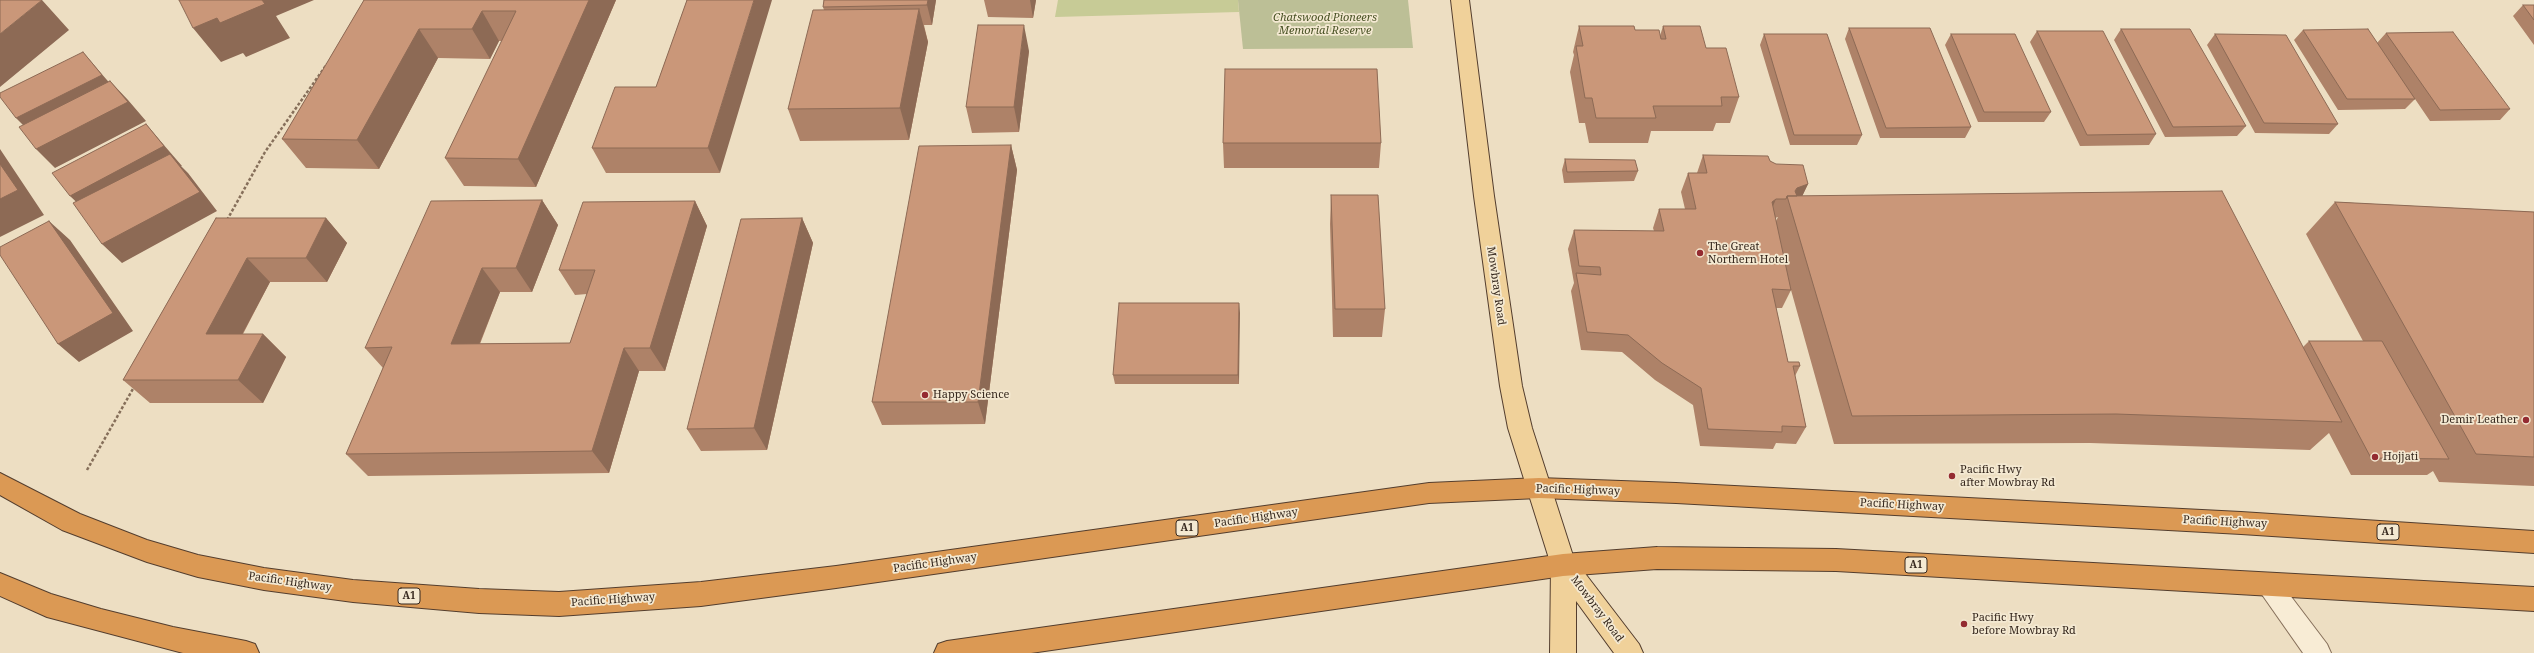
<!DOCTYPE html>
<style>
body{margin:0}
canvas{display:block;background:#eddec2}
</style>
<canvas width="2534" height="653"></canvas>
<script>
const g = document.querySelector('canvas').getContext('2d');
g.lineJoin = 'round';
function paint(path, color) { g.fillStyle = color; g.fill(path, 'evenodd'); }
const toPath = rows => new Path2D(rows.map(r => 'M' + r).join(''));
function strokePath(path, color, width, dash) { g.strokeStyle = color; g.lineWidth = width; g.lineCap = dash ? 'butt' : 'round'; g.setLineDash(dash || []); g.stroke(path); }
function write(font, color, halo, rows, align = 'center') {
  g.font = font + ' "Noto Serif",serif'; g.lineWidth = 3.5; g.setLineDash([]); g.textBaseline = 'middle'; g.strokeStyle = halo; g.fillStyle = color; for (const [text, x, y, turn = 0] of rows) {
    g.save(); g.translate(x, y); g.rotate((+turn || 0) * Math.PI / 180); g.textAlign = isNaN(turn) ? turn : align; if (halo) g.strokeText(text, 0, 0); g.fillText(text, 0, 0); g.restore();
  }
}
paint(toPath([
 [1058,0,1238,0,1239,12,1055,17]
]), '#c7cb96');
paint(toPath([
 [1238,0,1408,0,1413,48,1243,49]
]), '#bcbf96');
const minor = toPath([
 [2268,575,2277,578,2327,644,2331,653,2303,653,2256,586,2259,578,2268,575]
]);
const major = toPath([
 [1451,0,1469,0,1494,196,1522,386,1532,428,1574,559,1639,644,1643,653,1614,653,1576,601,1576,653,1550,653,1551,565,1508,428,1500,386,1474,196,1451,0]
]);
const highway = toPath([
 [0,473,80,514,147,540,198,555,264,568,353,580,479,589,559,592,701,582,836,566,1429,483,1539,478,1676,483,2241,512,2534,531,2534,553,2241,534,1676,503,1539,498,1429,503,836,588,701,606,559,616,479,613,353,602,264,590,198,577,147,562,62,530,0,495,0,473],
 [1657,547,1836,549,2534,587,2534,611,1836,571,1657,569,1563,576,1031,653,934,653,938,644,947,641,1563,554,1657,547],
 [0,573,51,594,101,609,173,627,246,641,255,644,259,653,183,653,47,617,0,596,0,573]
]);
strokePath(minor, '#866f5a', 2);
strokePath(major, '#543e2e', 2);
strokePath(highway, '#543e2e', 2);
strokePath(toPath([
 [227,220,265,152,327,64],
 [87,470,134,387]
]), '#866f5a', 2.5, [3, 2]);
paint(minor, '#f8ecd5');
paint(major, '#f0d19a');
paint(highway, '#db9954');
paint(toPath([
 [364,0,616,0,536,187,464,186,445,158,502,41,499,41,490,59,438,58,379,169,306,168,282,139],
 [687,0,720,173,606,173,592,148,656,87],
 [824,0,936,0,932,25,924,25,928,42,909,140,800,141,788,109,824,10,823,7],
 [984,0,1036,0,1033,18,988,17],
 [2523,5,2534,5,2534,45,2513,16],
 [1579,26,1635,30,1660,36,1663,26,1706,48,1739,97,1730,123,1716,123,1713,131,1651,131,1648,143,1589,143,1585,123,1579,123,1570,72,1574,55,1573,52],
 [1849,28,1971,127,1965,138,1880,138,1845,39],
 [2121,29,2246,126,2237,136,2165,137,2114,40],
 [2303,30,2377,43,2386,33,2510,109,2500,120,2430,121,2415,99,2405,109,2338,110,2294,40],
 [2037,31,2156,134,2149,145,2080,146,2030,42],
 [1764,34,1862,135,1857,145,1790,145,1760,45],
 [1951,34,2051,112,2044,122,1978,122,1945,45],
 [2215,34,2338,124,2329,134,2255,133,2207,45],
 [1029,51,1019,132,972,133,966,107],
 [1223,143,1381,143,1379,168,1224,168],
 [1011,145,1017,170,985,424,882,425,872,402],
 [1703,155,1770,161,1808,184,1802,196,2303,347,2309,341,2363,341,2306,234,2335,202,2534,212,2534,486,2439,482,2433,471,2427,475,2351,475,2329,433,2310,450,2090,443,1834,444,1791,290,1782,308,1776,308,1788,362,1800,366,1795,376,1806,427,1796,444,1776,443,1773,449,1700,446,1693,405,1655,380,1622,352,1581,350,1571,291,1574,283,1568,249,1574,230,1654,231,1653,228,1659,209,1685,209,1681,192,1688,173,1697,173],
 [1778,217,1776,221,1775,218],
 [1565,159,1638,171,1634,181,1564,183,1562,170],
 [1331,195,1385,309,1382,337,1333,337,1330,224],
 [542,200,558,225,532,292,500,292,480,344,570,343,587,294,575,295,559,270,695,201,707,226,665,371,639,371,609,473,368,476,346,454,383,368,365,348],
 [216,218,326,218,347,243,327,282,270,282,243,334,263,334,286,357,263,403,150,403,123,380],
 [802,218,813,243,767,450,701,451,687,429],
 [1239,303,1239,384,1115,384,1113,375]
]), '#ae8268');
paint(toPath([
 [42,0,69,30,0,87,0,34],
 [251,0,314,0,276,16,290,38,246,57,243,53,221,62,193,28],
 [589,0,616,0,536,187,518,159],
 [754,0,772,0,720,173,708,148],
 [928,0,936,0,932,25,927,5],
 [1030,0,1036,0,1033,18],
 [919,9,928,42,909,140,900,108],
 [482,11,499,41,490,59,472,29],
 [1024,25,1029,51,1019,132,1014,107],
 [419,29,438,58,379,169,357,140],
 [83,52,100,72,120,95,36,138,16,118],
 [110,81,128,100,146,121,55,168,36,149],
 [146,124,163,144,182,166,181,166,188,173,217,211,122,263,102,244,90,215,70,196],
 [1011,145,1017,170,985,424,978,402],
 [0,149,44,215,0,237],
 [1808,184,1799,203,1792,198,1797,188],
 [1776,199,1768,218,1772,202],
 [542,200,558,225,532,292,516,268],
 [695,201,707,226,665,371,650,348],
 [326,218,347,243,327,282,306,258],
 [802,218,813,243,767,450,754,428],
 [49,221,70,240,133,331,79,362,58,344],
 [247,258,270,282,230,357,206,334],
 [482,268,500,292,470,367,451,344],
 [1239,303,1240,313,1239,384,1238,375],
 [263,334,286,357,263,403,238,380],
 [624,348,639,371,609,473,592,451]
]), '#8d6a55');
const building = toPath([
 [0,0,42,0,0,34,0,0],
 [179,0,262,0,265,4,220,23,217,18,193,28,179,0],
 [364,0,589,0,518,159,445,158,516,11,482,11,472,29,419,29,357,140,282,139,364,0],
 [687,0,754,0,708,148,592,148,615,87,656,87,687,0],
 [824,0,928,0,927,5,823,7,824,0],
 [2523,5,2534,5,2534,20,2523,5],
 [919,9,900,108,788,109,813,10,919,9],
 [978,25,1024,25,1014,107,966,107,978,25],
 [1579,26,1634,26,1635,30,1659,30,1661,39,1666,39,1663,26,1700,26,1706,48,1726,48,1739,97,1721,97,1722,106,1653,106,1656,118,1596,118,1592,98,1585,98,1576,46,1583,46,1579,26],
 [1849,28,1930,28,1971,127,1886,128,1849,28],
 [2121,29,2190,29,2246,126,2173,127,2121,29],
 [2368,29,2415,99,2347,99,2303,30,2368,29],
 [2037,31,2103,31,2156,134,2087,135,2037,31],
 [2453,32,2510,109,2440,110,2386,33,2453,32],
 [1764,34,1827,34,1862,135,1794,135,1764,34],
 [1951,34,2015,34,2051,112,1984,112,1951,34],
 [2215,34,2286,35,2338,124,2264,123,2215,34],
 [83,52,102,75,16,118,0,97,0,93,83,52],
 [1225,69,1377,69,1381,143,1223,143,1225,69],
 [110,81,128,102,36,149,19,127,110,81],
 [146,124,164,146,70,196,52,173,146,124],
 [1011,145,978,402,872,402,919,146,1011,145],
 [170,154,200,192,102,244,73,203,170,154],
 [1703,155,1768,156,1770,161,1776,164,1803,165,1808,184,1797,188,1795,191,1797,196,1787,196,1786,199,1776,199,1772,202,1791,290,1772,289,1788,362,1799,362,1800,366,1793,366,1806,427,1782,426,1782,432,1708,429,1701,388,1662,363,1628,335,1587,332,1576,273,1601,275,1600,267,1579,266,1574,230,1664,231,1659,209,1696,209,1688,173,1707,173,1703,155],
 [1565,159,1635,160,1638,171,1567,172,1565,159],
 [0,164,18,190,0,199,0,164],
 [2222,191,2342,422,2116,414,1852,416,1787,196,2222,191],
 [1331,195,1378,195,1385,309,1335,309,1331,195],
 [542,200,516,268,482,268,451,344,570,343,595,270,559,270,583,202,695,201,650,348,624,348,592,451,346,454,392,347,365,348,431,201,542,200],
 [2335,202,2534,212,2534,457,2476,454,2335,202],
 [216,218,326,218,306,258,247,258,206,334,263,334,238,380,123,380,216,218],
 [802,218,754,428,687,429,741,219,802,218],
 [49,221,113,313,58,344,0,255,0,247,49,221],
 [1119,303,1239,303,1238,375,1113,375,1119,303],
 [2309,341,2382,341,2449,459,2371,458,2309,341]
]);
paint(building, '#ca9779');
strokePath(building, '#8d6a55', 1);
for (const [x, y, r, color] of [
 [1700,253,4,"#942b31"],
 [925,395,4,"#942b31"],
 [2526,420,4,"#942b31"],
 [2375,457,4,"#942b31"],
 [1952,476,4,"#942b31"],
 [1964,624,4,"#942b31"]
]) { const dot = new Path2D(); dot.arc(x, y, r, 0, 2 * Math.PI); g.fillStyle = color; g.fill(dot); strokePath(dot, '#f4e9d2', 1.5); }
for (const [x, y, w] of [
 [1187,528,22],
 [2388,532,22],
 [1916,565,22],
 [409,596,22]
]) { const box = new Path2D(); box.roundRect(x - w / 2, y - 8, w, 16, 3); g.fillStyle = '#f4e9d2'; g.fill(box); strokePath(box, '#36281e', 1); }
write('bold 10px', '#36281e', null, [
 ["A1",1187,528],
 ["A1",2388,532],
 ["A1",1916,565],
 ["A1",409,596]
]);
write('italic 11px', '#495225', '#f4e9d2', [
 ["Chatswood Pioneers",1325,18],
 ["Memorial Reserve",1325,31]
]);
write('11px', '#36281e', '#f4e9d2', [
 ["The Great",1708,247],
 ["Northern Hotel",1708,260],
 ["Happy Science",933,395],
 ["Demir Leather",2518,420,"right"],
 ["Hojjati",2383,457],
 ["Pacific Hwy",1960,470],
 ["after Mowbray Rd",1960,483],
 ["Pacific Hwy",1972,618],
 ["before Mowbray Rd",1972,631]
], 'left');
write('11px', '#36281e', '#f4e9d2', [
 ["Mowbray Road",1496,286,82],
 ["Pacific Highway",1578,490,2],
 ["Pacific Highway",1902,505,3],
 ["Pacific Highway",1256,518,-8],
 ["Pacific Highway",2225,522,3],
 ["Pacific Highway",935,563,-8],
 ["Pacific Highway",290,582,8],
 ["Pacific Highway",613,600,-4],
 ["Mowbray Road",1597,609,53]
]);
</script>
